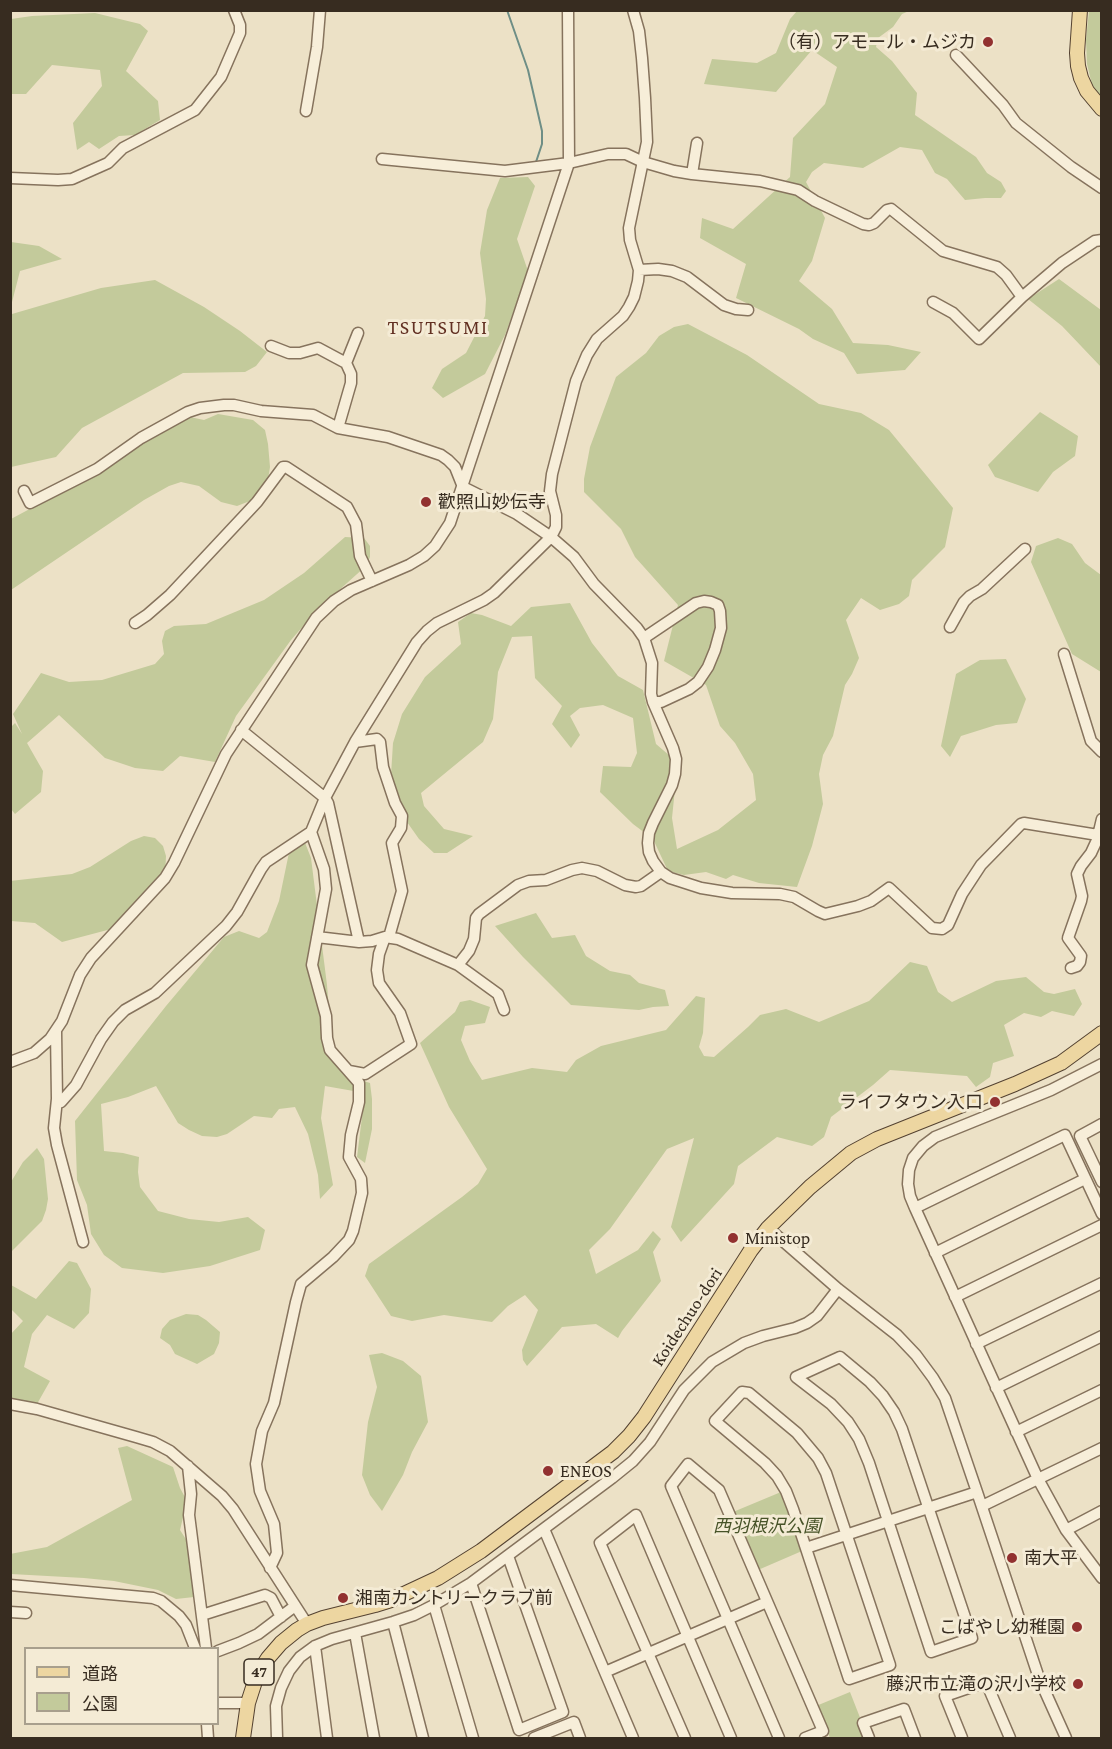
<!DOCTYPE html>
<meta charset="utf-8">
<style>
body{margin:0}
#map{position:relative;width:1112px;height:1749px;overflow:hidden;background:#ece1c6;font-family:"Crimson Pro","Noto Sans JP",serif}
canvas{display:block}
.frame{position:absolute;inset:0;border:12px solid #372c20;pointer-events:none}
.legend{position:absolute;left:24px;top:1647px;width:195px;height:78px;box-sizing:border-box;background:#f4ebd5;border:2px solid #a89f8d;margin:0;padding:8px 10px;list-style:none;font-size:18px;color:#372c20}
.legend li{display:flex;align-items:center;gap:12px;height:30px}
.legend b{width:30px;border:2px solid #a89f8d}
</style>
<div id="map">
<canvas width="1112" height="1749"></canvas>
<div class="frame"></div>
<ul class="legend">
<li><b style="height:8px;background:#edd6a1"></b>道路</li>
<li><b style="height:16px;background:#c3ca9b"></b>公園</li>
</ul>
</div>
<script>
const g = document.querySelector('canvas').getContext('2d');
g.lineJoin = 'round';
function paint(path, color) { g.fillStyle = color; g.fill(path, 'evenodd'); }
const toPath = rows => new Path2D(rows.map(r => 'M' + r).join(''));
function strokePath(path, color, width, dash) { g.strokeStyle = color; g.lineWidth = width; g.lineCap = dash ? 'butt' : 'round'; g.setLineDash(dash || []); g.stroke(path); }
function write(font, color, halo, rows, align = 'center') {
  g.font = font + ' "Crimson Pro","Noto Sans JP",serif'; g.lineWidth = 6; g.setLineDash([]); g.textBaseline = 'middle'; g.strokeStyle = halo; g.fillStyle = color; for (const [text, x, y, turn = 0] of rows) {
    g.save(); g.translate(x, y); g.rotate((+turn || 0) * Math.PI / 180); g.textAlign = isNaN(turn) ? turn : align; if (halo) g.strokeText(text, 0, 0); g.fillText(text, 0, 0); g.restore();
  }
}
paint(toPath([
 [797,11,909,11,902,14,893,27,878,38,876,47,892,61,917,93,915,115,976,157,987,173,1001,182,1006,191,1001,198,985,198,965,200,947,179,935,173,922,150,900,147,863,168,824,163,812,172,806,182,825,218,812,261,799,281,832,309,853,343,888,345,921,352,905,370,857,374,844,353,813,339,799,329,736,298,746,264,700,238,702,218,733,229,790,177,793,138,825,104,837,67,812,50,776,92,704,84,712,59,757,63,776,53,790,19],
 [1089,11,1101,11,1101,101,1093,89,1087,64,1086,40],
 [95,13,140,24,148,31,126,71,158,101,160,120,135,135,119,136,99,149,89,142,77,150,73,123,102,86,100,70,52,65,26,94,11,94,11,19,32,16],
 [528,177,535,186,517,239,528,271,505,335,485,374,443,398,432,388,442,369,466,353,485,316,486,299,480,253,487,210,500,178],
 [11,242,39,246,62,259,20,271,11,306],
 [1059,279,1101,310,1101,367,1062,326,1028,299],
 [155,280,204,307,240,331,267,352,256,366,245,372,183,373,82,428,56,457,11,467,11,307,12,314,101,288],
 [688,324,747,355,819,404,861,413,889,430,953,508,945,547,912,580,909,596,899,604,880,610,861,598,846,620,859,658,852,674,845,685,833,736,823,755,819,774,823,804,812,846,797,887,759,883,733,875,726,879,706,872,684,875,668,871,653,839,633,824,600,792,603,766,631,767,637,753,633,718,603,705,580,708,570,716,580,735,571,748,552,724,562,706,535,678,532,636,512,637,498,672,493,719,483,742,421,793,424,806,444,829,473,836,447,853,434,853,419,839,407,822,390,791,393,743,402,714,425,677,461,644,458,622,471,613,482,615,511,626,531,607,570,603,592,643,618,676,643,690,656,744,670,756,676,779,672,818,677,849,718,830,756,800,753,774,735,743,720,726,706,685,664,661,678,605,635,557,621,529,584,492,584,479,590,447,616,377,646,353,659,336,674,327],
 [1040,412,1078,436,1075,456,1053,472,1038,492,995,477,988,465],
 [218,414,253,420,265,430,268,444,270,467,267,486,255,499,237,506,221,502,199,486,181,482,169,486,144,500,11,590,11,519,52,497,166,425,190,417,204,420],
 [345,537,364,538,370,546,370,557,366,566,318,609,291,640,236,716,215,762,180,756,163,771,135,768,105,758,59,715,27,743,43,771,41,792,15,814,11,809,11,727,15,723,22,734,13,714,41,673,69,682,102,680,155,664,164,654,162,641,165,631,174,626,206,624,264,600,304,573],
 [1058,538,1072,544,1085,563,1101,575,1101,672,1072,654,1031,562,1036,546],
 [1006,659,1026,699,1017,723,996,725,961,736,950,757,941,746,956,674,980,660],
 [144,836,155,838,163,846,166,856,165,877,137,918,115,928,62,942,35,923,11,921,10,881,72,874,90,867,131,841],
 [304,840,311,858,327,985,330,1021,329,1056,345,1075,370,1083,372,1099,372,1129,365,1163,357,1157,365,1093,325,1086,321,1118,333,1185,320,1199,318,1175,308,1134,295,1107,279,1109,272,1118,254,1116,227,1134,217,1137,202,1136,189,1130,178,1123,156,1086,128,1097,101,1104,104,1151,123,1153,139,1157,138,1172,140,1187,158,1211,189,1219,219,1222,248,1217,265,1230,260,1250,210,1266,163,1273,122,1268,104,1255,91,1234,87,1205,77,1180,75,1121,166,1006,224,937,239,931,259,938,267,932,279,901,291,843],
 [536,913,552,938,575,935,586,956,610,971,630,975,639,983,665,990,669,1006,653,1007,639,1010,571,1005,523,957,495,926],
 [910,962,927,966,938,992,952,1002,996,981,1026,977,1044,992,1054,994,1075,989,1082,1004,1074,1016,1052,1011,1041,1017,1024,1013,1004,1025,1014,1056,993,1063,990,1077,976,1087,967,1076,890,1070,873,1085,831,1117,824,1137,812,1146,777,1137,738,1166,734,1184,681,1242,671,1227,694,1138,667,1149,610,1229,589,1250,596,1274,638,1250,653,1231,661,1239,653,1252,661,1281,622,1331,618,1338,596,1324,562,1327,527,1366,523,1360,522,1350,538,1310,525,1295,508,1306,492,1322,444,1315,412,1321,391,1316,365,1276,369,1264,462,1197,478,1184,487,1169,449,1107,420,1043,455,1012,460,1002,470,1000,490,1007,485,1023,465,1026,461,1040,470,1061,482,1080,532,1068,567,1072,576,1060,601,1046,666,1030,696,996,705,998,703,1033,699,1047,704,1056,714,1057,748,1027,760,1015,786,1009,819,1022,869,1001],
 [37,1148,44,1159,48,1199,46,1210,42,1221,11,1252,11,1182,23,1162],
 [69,1261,77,1263,91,1289,89,1313,74,1329,47,1315,32,1334,24,1367,50,1381,37,1404,11,1399,10,1335,23,1321,11,1309,11,1285,36,1299],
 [186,1314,198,1315,206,1320,220,1332,219,1343,214,1354,197,1364,175,1354,170,1345,160,1338,162,1329,170,1320],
 [382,1353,403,1361,421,1376,428,1422,412,1452,403,1475,382,1511,370,1495,362,1475,368,1422,377,1387,369,1355],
 [127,1446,173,1467,180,1488,187,1501,180,1530,189,1544,194,1597,176,1599,158,1590,114,1581,84,1578,11,1574,10,1554,47,1547,132,1500,118,1448],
 [781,1492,788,1507,802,1551,758,1570,733,1512],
 [850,1692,868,1738,830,1738,816,1706]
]), '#c3ca9b');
strokePath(toPath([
 [507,10,528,70,542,131,542,144,536,162]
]), '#6e8e86', 2);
const minor = toPath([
 [956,55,1003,105,1016,123,1071,167,1102,188],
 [306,111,317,47,320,10],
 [382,159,505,171,569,163,608,154,626,154,643,162,674,171,692,174,760,181,798,190,815,201,863,224,869,225,874,223,887,210,891,209,943,251,997,267,1006,275,1022,297],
 [692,174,697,143],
 [10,178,58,180,72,179,108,163,123,148,195,110,221,77,240,33,240,25,234,10],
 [639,270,658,269,672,271,687,277,724,305,736,309,748,310],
 [933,302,953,313,979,339,1022,297,1062,263,1095,241,1102,240],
 [271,346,289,353,300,353,318,348,346,363,351,374,351,383,338,428],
 [346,363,358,333],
 [24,491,30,503,97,469,141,438,188,412,200,408,224,405,234,405,261,411,313,415,338,428,388,437,441,455,448,460,455,467,463,487,517,514,551,537,566,550,574,557,594,584,637,628,644,638,652,663,651,694,653,702,673,748,676,759,675,774,672,785,653,823,649,833,648,843,649,852,653,861,661,872,670,878,701,888,732,893,780,894,794,897,818,911,825,914,858,906,871,901,889,888,932,928,942,929,948,925,962,894,981,865,1021,824,1024,823,1098,835],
 [135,623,147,615,170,595,257,502,283,467,286,467,347,507,356,524,360,556,372,581],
 [950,627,964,602,970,596,982,589,1025,549],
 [644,638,696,603,704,601,711,602,718,605,720,611,721,628,715,650,708,667,698,682,689,689,661,702,653,702],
 [1064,654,1091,741,1102,752],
 [241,730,325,798,355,742,417,642,427,631,437,623,484,600,494,593,551,537,556,527,556,515,550,491,552,474,576,381,587,355,597,339,623,316,629,307,634,297,638,281,639,270,630,240,629,228,647,142,645,98,642,58,639,31,633,10],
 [355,742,377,739,380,742,383,767,395,803,402,816,401,828,392,843,402,891,389,937],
 [325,798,328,803,359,942],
 [317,937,359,942,372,941,385,937,398,939,458,965,469,951,474,939,476,918,479,914,518,885,529,881,546,880,572,870,582,868,597,871,625,885,636,887,641,886,661,872],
 [458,965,498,994,504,1010],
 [1071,968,1077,966,1080,962,1081,956,1068,938,1081,901,1082,896,1077,874,1081,866,1091,853,1097,840,1102,819],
 [56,1031,57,1099,54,1128,57,1145,83,1242],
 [10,1062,34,1053,50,1039,62,1021,80,975,91,958,165,878,174,863,226,754,316,618,334,601,351,590,409,565,424,556,435,546,450,523,569,163,568,10],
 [1102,1064,1051,1090,935,1137,923,1146,913,1158,909,1170,908,1184,910,1196,915,1208,1038,1479,1066,1530,1102,1578],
 [349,1071,365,1074,411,1044,400,1013,379,983,377,970,379,954,385,937],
 [57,1099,61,1102,76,1085,101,1039,113,1022,125,1010,155,993,226,926,237,912,261,869,266,862,311,832],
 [1102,1124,1080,1136,1102,1182],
 [915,1208,1065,1135,1102,1214],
 [768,1228,838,1289,897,1335,916,1355,933,1378,945,1398,977,1492,1039,1678,1066,1738],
 [935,1253,1085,1179],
 [955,1297,1102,1225],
 [976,1344,1102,1283],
 [840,1357,870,1382,883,1396,894,1412,902,1429,972,1638,931,1652,869,1463,859,1439,848,1422,831,1404,796,1377,840,1357],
 [996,1388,1102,1336],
 [742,1392,749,1393,797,1433,818,1458,826,1473,890,1665,849,1679,793,1509,786,1491,777,1476,765,1463,715,1421,742,1392],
 [10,1404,37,1409,136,1437,153,1442,170,1451,222,1496,233,1509,307,1624],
 [1016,1432,1102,1390],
 [188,1466,191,1494,189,1515,206,1648],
 [982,1506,1102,1448],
 [544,1529,633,1738],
 [1066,1530,1102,1511],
 [806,1548,977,1492],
 [270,1568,277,1553,274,1524,260,1491,256,1464,262,1431,274,1403,296,1302,301,1284,333,1257,349,1240,353,1231,362,1193,361,1179,349,1157,351,1135,359,1102,359,1083,330,1050,327,1038,326,1016,312,965,326,889,324,869,311,832,325,798],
 [471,1583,519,1730,563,1712,508,1556],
 [10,1585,153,1598,161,1601,179,1616,186,1625,195,1648],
 [434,1605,473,1738],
 [10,1612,26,1613],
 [202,1615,265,1595,271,1598,281,1617],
 [393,1622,423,1738],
 [355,1633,374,1738],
 [315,1646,327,1738],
 [218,1651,239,1643,258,1634,295,1606],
 [605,1672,767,1602],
 [218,1703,248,1703],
 [207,1724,208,1738],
 [277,1738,276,1706,281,1688,289,1671,300,1657,315,1646,332,1639,393,1622,414,1615,434,1605,471,1583,612,1478,633,1461,650,1442,684,1390,712,1362,744,1343,763,1336,795,1328,807,1323,817,1316,838,1289],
 [534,1738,574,1722,580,1738],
 [685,1738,600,1543,636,1515,731,1738],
 [779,1738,671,1486,688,1464,719,1490,823,1731,805,1738],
 [869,1738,863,1723,904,1709,915,1738],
 [962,1738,945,1696,986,1682,1010,1738]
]);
const major = toPath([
 [1080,10,1077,53,1078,66,1081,78,1087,91,1102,109],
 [243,1738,248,1703,257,1675,268,1658,281,1643,297,1630,307,1624,323,1618,375,1605,391,1600,438,1578,481,1551,613,1452,629,1436,644,1417,751,1250,768,1228,810,1187,851,1153,877,1139,1015,1084,1061,1063,1102,1033]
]);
strokePath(minor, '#86735d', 13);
strokePath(major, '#544231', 16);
strokePath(minor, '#f7eed9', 10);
strokePath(major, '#edd6a1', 14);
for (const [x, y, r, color] of [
 [988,42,6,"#923130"],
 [426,502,6,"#923130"],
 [995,1102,6,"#923130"],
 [733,1238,6,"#923130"],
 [548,1471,6,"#923130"],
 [1012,1558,6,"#923130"],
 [343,1598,6,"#923130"],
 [1077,1627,6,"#923130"],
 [1078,1684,6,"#923130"]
]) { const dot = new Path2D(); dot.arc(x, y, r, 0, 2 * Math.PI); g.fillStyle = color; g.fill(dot); strokePath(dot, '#f4ebd5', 2); }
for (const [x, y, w] of [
 [259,1672,30]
]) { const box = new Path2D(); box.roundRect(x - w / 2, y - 13, w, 26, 4.5); g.fillStyle = '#f4ebd5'; g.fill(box); strokePath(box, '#372c20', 1.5); }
write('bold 16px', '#372c20', null, [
 ["47",259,1672]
]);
write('18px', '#372c20', '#f4ebd5', [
 ["（有）アモール・ムジカ",976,42,"right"],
 ["歡照山妙伝寺",438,502],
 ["ライフタウン入口",983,1102,"right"],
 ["Ministop",745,1238],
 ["ENEOS",560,1471],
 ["南大平",1024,1558],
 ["湘南カントリークラブ前",355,1598],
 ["こばやし幼稚園",1065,1627,"right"],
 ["藤沢市立滝の沢小学校",1066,1684,"right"]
], 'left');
write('18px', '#372c20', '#f4ebd5', [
 ["Koidechuo-dori",687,1317,-57]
]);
write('italic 18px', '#475328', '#f4ebd5', [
 ["西羽根沢公園",767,1526]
]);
g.letterSpacing = '1.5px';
write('20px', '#623022', '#f4ebd5', [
 ["TSUTSUMI",438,328]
]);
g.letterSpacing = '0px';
</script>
